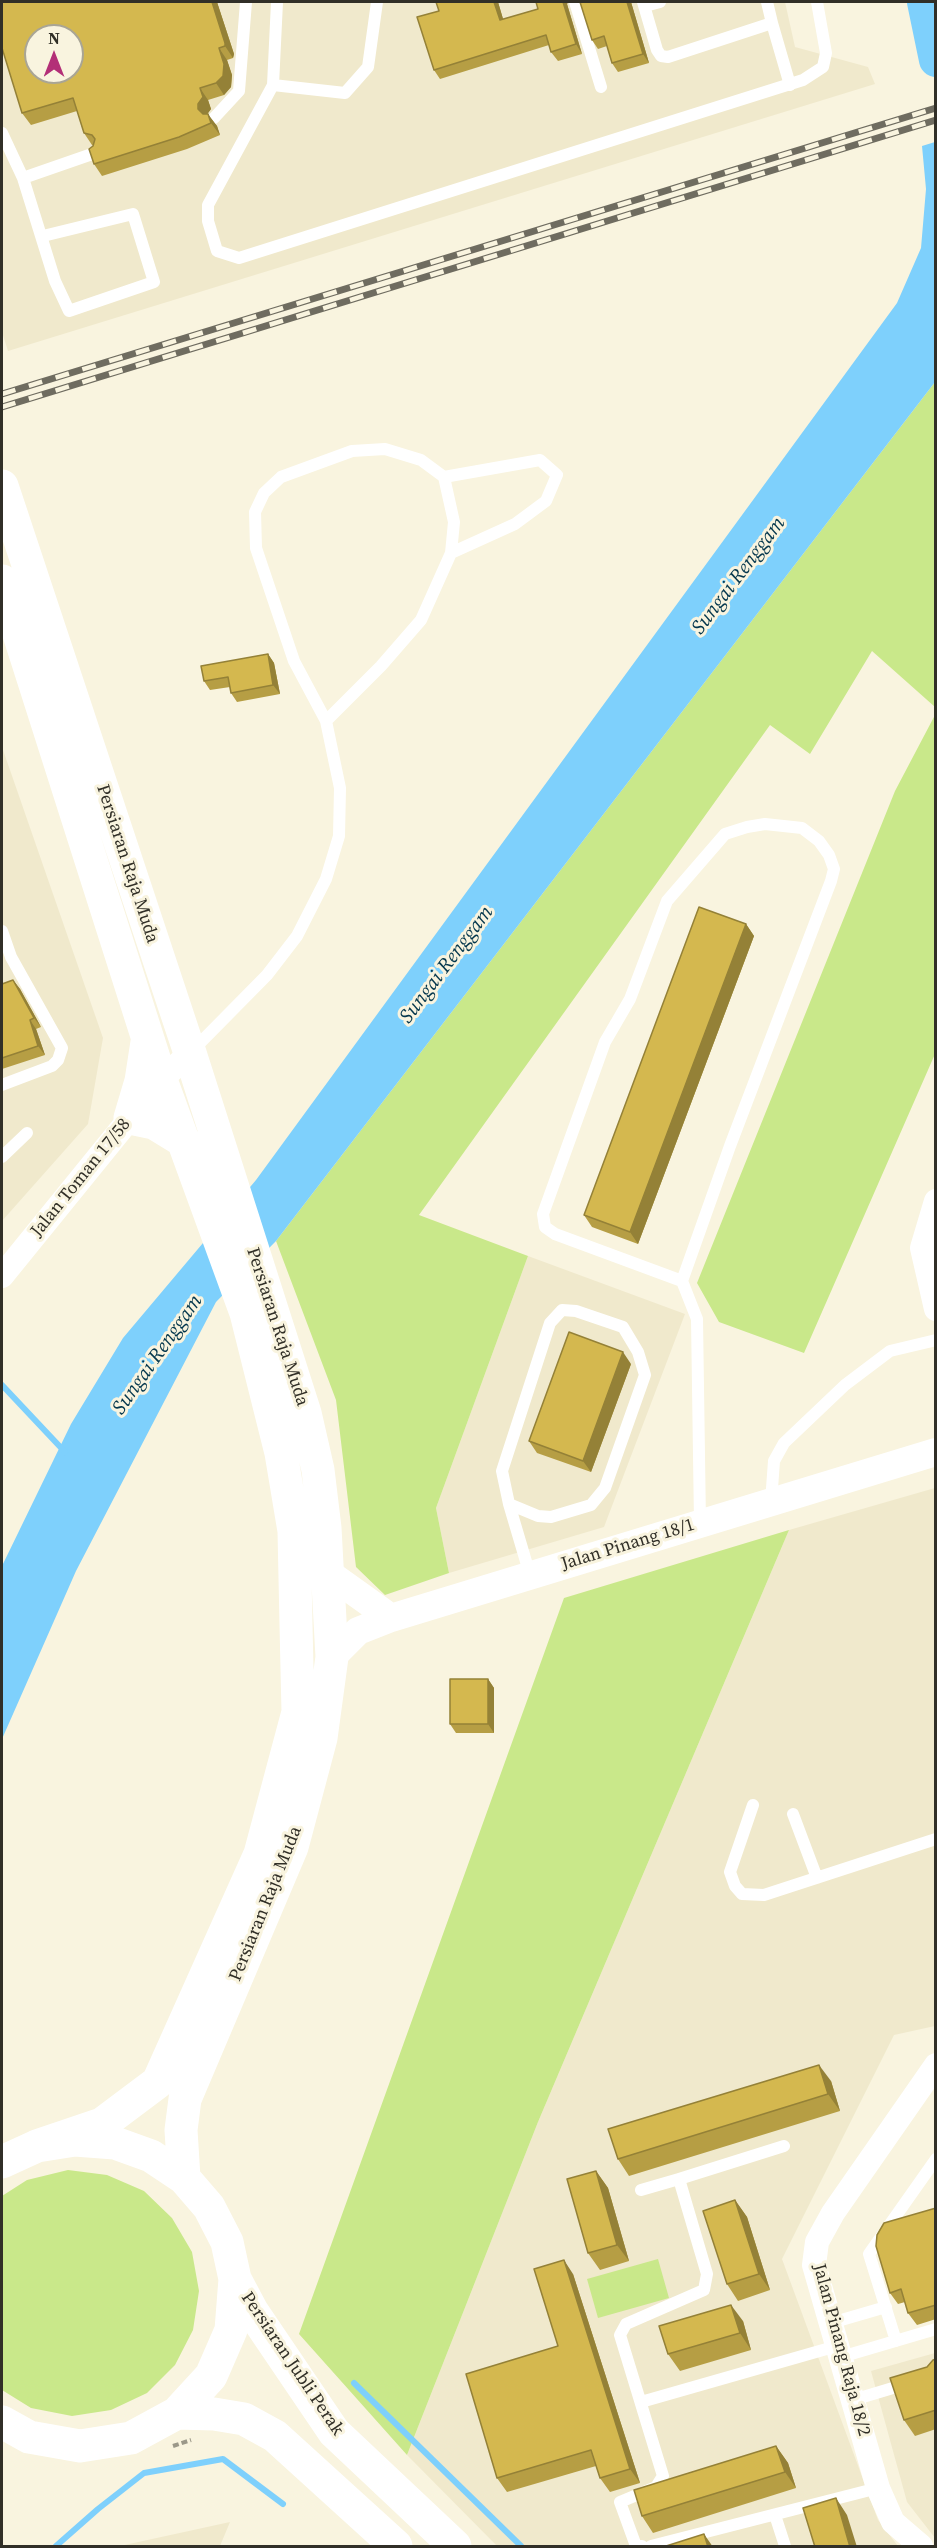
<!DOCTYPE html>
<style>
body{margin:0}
#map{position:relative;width:937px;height:2548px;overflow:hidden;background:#f9f4df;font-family:"Source Serif 4",serif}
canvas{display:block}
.frame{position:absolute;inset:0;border:3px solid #312f27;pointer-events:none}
.north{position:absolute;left:24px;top:24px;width:60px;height:60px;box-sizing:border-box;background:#f9f4df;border:2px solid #a9a595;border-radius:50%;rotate:0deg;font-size:16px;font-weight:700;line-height:24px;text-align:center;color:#312f27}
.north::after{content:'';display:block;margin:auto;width:21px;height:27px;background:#b32f77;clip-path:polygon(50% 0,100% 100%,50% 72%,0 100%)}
</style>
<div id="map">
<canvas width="937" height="2548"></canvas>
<div class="frame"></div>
<div class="north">N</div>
</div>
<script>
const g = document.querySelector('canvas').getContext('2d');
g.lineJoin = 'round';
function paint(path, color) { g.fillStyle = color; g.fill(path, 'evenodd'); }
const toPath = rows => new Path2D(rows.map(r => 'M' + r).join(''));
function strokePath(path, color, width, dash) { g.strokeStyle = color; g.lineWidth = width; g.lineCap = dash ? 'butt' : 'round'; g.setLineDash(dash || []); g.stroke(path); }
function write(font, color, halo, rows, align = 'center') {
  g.font = font + ' "Source Serif 4",serif'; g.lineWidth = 6; g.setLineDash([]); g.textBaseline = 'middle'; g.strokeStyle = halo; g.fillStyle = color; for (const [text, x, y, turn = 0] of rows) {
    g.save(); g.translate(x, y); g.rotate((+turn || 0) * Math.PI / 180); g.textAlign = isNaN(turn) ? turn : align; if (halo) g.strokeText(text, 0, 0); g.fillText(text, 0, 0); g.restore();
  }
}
paint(toPath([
 [2,2,785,2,795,47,868,67,875,84,8,351,2,332],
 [36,36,72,36,72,72,36,72],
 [2,747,103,1038,88,1124,2,1221],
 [528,1256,685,1314,604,1527,449,1573,436,1508],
 [935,1488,935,2026,894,2035,782,2259,878,2520,898,2546,497,2546,407,2455,538,2122,789,1530],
 [935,2353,935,2538,907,2502,871,2371],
 [230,2522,220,2546,120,2546]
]), '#f0e9cc');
paint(toPath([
 [935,382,935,707,872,651,810,754,770,725,419,1215,528,1256,436,1508,449,1573,385,1595,356,1567,336,1400,276,1241],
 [935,715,935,1054,804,1353,719,1322,697,1283,895,791],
 [789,1530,538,2122,407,2455,299,2334,564,1598],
 [68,2170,107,2175,144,2191,172,2218,192,2252,199,2291,193,2330,175,2365,147,2393,111,2410,72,2416,31,2408,2,2390,2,2196,27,2180],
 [658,2259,669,2298,598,2318,587,2279]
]), '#c9e88a');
paint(toPath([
 [935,142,935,382,276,1241,216,1302,76,1571,2,1739,2,1566,71,1424,123,1338,256,1180,897,303,921,248,926,189,922,146]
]), '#7ed0fc');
strokePath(toPath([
 [2,1385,65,1452],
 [354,2383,521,2546],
 [56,2546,98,2509,144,2473,223,2459,283,2504]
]), '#7ed0fc', 6);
strokePath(toPath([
 [924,2,936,60]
]), '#7ed0fc', 34);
strokePath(toPath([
 [173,2446,191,2440]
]), '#9b9889', 4, [6, 3]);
strokePath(toPath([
 [277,2,273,85,208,205,208,221,217,251,239,258,803,80,823,67,826,53,817,2],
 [575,2,601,87],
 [643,2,657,50,661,56,668,57,772,23,767,2],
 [645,6,660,2],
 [772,23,790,85],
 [273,85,345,93,368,67,377,2],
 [214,118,239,91,246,2],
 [2,133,23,178,55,281,69,311,154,282,133,214,43,236],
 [23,178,95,153],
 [444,477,540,460,557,475,546,501,515,524,451,553],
 [2,931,11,957,62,1048,58,1060,52,1066,2,1085],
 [193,1050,267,975,297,936,326,879,339,836,340,788,326,721,294,661,256,548,255,512,264,493,281,477,352,451,385,449,421,460,444,477,454,522,451,553,421,620,381,666,326,721],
 [2,1157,27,1133],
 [682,1281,730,1146,831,881,834,869,829,855,819,841,802,828,765,824,747,827,725,834,667,901,630,999,605,1042,543,1214,545,1227,555,1234,682,1281,697,1319,700,1523],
 [771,1502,774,1461,784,1443,845,1385,890,1351,936,1340],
 [509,1504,538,1516,551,1517,591,1505,605,1488,645,1375,638,1352,623,1327,576,1311,562,1310,550,1323,502,1471,509,1504,530,1575],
 [753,1805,730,1872,735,1886,742,1894,764,1895,936,1839],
 [793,1814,817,1878],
 [641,2190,679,2179],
 [831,2323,886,2307],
 [896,2341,869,2254,936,2159],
 [841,2357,936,2329],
 [853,2400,936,2375],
 [641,2402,837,2346],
 [775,2515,785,2546],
 [642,2546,636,2546,620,2502,656,2487,663,2476,620,2335,626,2324,704,2290,707,2274,679,2179,784,2146],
 [651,2546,878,2488]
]), '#fff', 12);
strokePath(toPath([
 [936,1201,922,1248,936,1309],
 [2,1276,161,1080,190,1053],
 [921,2546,893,2522,878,2488,814,2265,817,2242,833,2213,936,2065]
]), '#fff', 24);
strokePath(toPath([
 [328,1573,391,1618],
 [332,1657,358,1631,391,1618,936,1452]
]), '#fff', 28);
strokePath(toPath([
 [2,486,190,1053,305,1413,318,1470,325,1528,332,1657,321,1738,292,1847,185,2099,181,2130,184,2178],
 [2,581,161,1080,246,1313,281,1453,294,1531,296,1625,298,1712,260,1854,158,2082,102,2124,37,2146],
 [147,1042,141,1081,130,1118,154,1123,185,1142],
 [2,2162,37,2146,75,2140,115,2143,151,2156,184,2178,209,2207,227,2242,235,2279,231,2330,211,2376,177,2413,131,2438,80,2446,29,2437,2,2422],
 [235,2279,252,2311,334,2432,455,2546],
 [177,2413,214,2414,244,2419,275,2436,396,2546]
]), '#fff', 33);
const rail = toPath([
 [2,394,936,108],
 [2,407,936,120]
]);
strokePath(rail, '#6f6c60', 7);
strokePath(rail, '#f9f4df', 4.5, [14]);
paint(toPath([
 [2,2,217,2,234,54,233,58,227,60,232,75,231,87,224,95,208,100,211,109,207,114,217,126,220,135,187,149,102,176,94,164,93,145,92,145,84,133,77,111,31,125,22,113],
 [436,2,498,2,503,19,538,9,536,2,568,2,567,4,582,54,558,61,551,52,549,45,440,79,434,70,439,11],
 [580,2,631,2,649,63,618,72,612,63,607,46,598,49,592,40],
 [268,654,274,663,280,694,237,702,231,693,230,687,210,690,204,681],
 [746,924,754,936,638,1244,592,1227,584,1215],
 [13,980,20,989,41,1027,36,1029,45,1055,2,1069,2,984],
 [631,1364,591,1472,537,1453,529,1441],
 [488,1679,494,1688,494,1733,456,1733,450,1724],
 [831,2081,840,2111,629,2176,618,2159],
 [596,2171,608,2188,629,2261,600,2270,588,2253],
 [735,2200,747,2217,770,2290,738,2301,727,2284],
 [936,2208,936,2319,917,2325,908,2313,905,2302,898,2304,890,2293],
 [573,2274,640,2483,610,2492,600,2478,596,2466,507,2492,497,2478,558,2346],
 [743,2321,751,2350,680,2371,668,2354],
 [936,2359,936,2429,915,2436,904,2420,927,2367],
 [776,2446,788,2463,796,2488,653,2533,642,2516]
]), '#b69e44');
paint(toPath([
 [212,2,217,2,234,54,233,58,225,46],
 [494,2,498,2,506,29,500,20],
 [563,2,568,2,567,4,582,54,576,44],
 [627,2,631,2,649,63,643,54],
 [219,48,227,60,232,75,231,87,224,95,216,83],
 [200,88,208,100,211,109,206,116,206,121,198,109],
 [208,114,217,126,220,135,211,123],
 [268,654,274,663,280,694,273,685],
 [746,924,754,936,638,1244,630,1232],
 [13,980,20,989,41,1027,34,1018],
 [30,1020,36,1029,45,1055,38,1046],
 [623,1352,631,1364,591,1472,583,1461],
 [488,1679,494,1688,494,1733,488,1724],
 [819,2065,831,2081,840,2111,828,2094],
 [596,2171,608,2188,629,2261,617,2245],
 [735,2200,747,2217,770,2290,759,2274],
 [564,2260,573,2274,640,2483,630,2469],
 [731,2305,743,2321,751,2350,740,2333],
 [776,2446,788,2463,796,2488,785,2472],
 [836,2498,847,2515,857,2547,850,2547],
 [704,2534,713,2547,708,2547]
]), '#948137');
const building = toPath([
 [2,2,212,2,225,43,225,46,219,48,224,64,223,76,216,83,200,88,203,97,198,104,198,109,203,114,208,114,211,123,179,137,94,164,89,149,93,146,95,139,92,135,84,133,73,98,22,113,2,48,2,2],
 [36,36,72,36,72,72,36,72,36,36],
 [436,2,494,2,500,20,538,9,536,2,563,2,576,44,551,52,546,35,434,70,417,17,439,11,436,2],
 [580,2,627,2,643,54,612,63,604,36,592,40,580,2],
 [268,654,273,685,231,693,228,677,204,681,201,666,268,654],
 [699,907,746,924,630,1232,584,1215,699,907],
 [13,980,34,1018,30,1020,38,1046,2,1058,2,984,13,980],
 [569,1332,623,1352,583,1461,529,1441,569,1332],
 [450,1679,488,1679,488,1724,450,1724,450,1679],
 [819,2065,828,2094,618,2159,608,2129,819,2065],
 [596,2171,617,2245,588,2253,567,2179,596,2171],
 [735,2200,759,2274,727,2284,703,2211,735,2200],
 [936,2208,936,2305,908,2313,901,2289,890,2293,876,2246,877,2235,884,2223,936,2208],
 [564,2260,630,2469,600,2478,591,2450,497,2478,466,2374,558,2346,534,2269,564,2260],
 [731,2305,740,2333,668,2354,659,2326,731,2305],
 [936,2359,936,2410,904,2420,890,2378,927,2367,933,2360,936,2359],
 [776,2446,785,2472,642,2516,634,2490,776,2446],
 [836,2498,850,2547,815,2547,803,2508,836,2498],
 [704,2534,708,2547,663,2547,704,2534]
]);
paint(building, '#d4b84f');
strokePath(building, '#948137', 1.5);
write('18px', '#312f27', '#f9f4df', [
 ["Persiaran Raja Muda",127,864,72],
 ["Jalan Toman 17/58",81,1178,-51],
 ["Persiaran Raja Muda",277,1327,72],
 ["Jalan Pinang 18/1",628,1545,-17],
 ["Persiaran Raja Muda",266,1904,-68],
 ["Jalan Pinang Raja 18/2",841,2350,75],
 ["Persiaran Jubli Perak",292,2364,56]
]);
write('italic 20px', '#04374d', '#f9f4df', [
 ["Sungai Renggam",739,576,-53],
 ["Sungai Renggam",447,965,-53],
 ["Sungai Renggam",158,1355,-55]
]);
</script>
